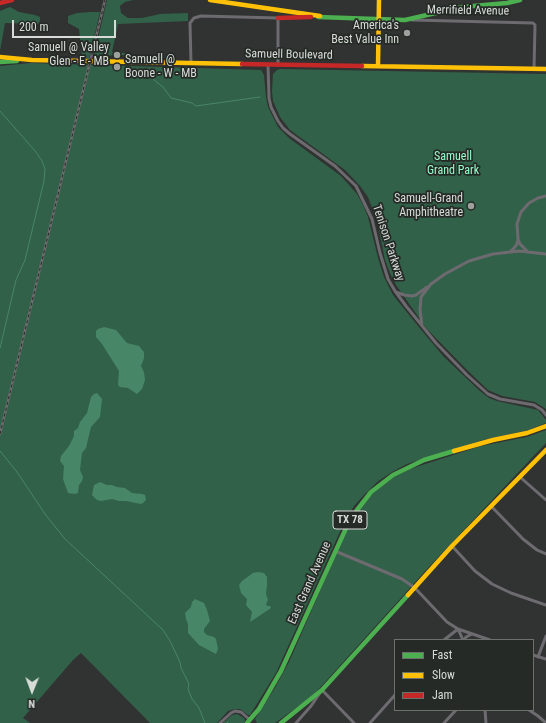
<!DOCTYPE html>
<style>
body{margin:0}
#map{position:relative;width:546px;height:723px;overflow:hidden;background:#303331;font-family:"Roboto Condensed",sans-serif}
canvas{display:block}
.legend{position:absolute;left:394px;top:639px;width:140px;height:72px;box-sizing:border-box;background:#252a27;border:1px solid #6d716e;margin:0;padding:5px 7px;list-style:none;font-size:12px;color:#d8dcd9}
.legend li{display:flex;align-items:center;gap:8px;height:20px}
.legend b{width:20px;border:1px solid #6d716e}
.north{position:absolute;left:12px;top:671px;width:40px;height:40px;-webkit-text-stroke:3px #252a27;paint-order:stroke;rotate:181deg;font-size:11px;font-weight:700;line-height:16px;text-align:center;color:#d8dcd9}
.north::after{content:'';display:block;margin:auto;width:14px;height:18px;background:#d8dcd9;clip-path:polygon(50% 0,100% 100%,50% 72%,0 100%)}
.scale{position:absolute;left:12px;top:20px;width:104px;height:18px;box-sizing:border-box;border:2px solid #d8dcd9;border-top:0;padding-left:5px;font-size:12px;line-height:14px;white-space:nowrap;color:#d8dcd9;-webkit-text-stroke:3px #252a27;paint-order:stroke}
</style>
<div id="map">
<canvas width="546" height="723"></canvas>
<ul class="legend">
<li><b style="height:5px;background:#4caf50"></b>Fast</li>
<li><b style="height:5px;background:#ffc107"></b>Slow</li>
<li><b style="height:5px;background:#c62828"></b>Jam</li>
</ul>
<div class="north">N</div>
<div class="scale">200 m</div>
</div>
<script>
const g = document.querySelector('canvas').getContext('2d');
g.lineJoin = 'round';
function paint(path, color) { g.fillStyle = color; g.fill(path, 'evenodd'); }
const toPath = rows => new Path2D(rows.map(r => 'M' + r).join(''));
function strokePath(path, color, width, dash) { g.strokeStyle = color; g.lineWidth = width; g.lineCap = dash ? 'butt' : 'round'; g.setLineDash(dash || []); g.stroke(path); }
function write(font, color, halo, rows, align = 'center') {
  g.font = font + ' "Roboto Condensed",sans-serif'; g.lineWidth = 3.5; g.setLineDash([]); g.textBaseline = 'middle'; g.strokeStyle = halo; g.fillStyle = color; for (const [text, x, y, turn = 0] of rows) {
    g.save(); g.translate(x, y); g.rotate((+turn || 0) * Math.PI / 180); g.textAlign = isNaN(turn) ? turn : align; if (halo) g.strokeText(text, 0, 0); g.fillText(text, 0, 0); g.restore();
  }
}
paint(toPath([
 [107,0,133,0,125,2,120,6,121,13,128,18,142,18,160,14,188,13,188,21,118,24,112,52,125,53,125,55,94,56],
 [10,7,19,12,35,15,40,17,40,20,39,24,5,23,0,51,0,11],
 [91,12,100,12,89,59,82,57,79,29,68,23,68,16,77,13],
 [30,63,261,70,264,75,266,97,268,107,278,127,289,138,341,176,357,194,363,205,368,217,378,258,384,277,393,295,418,326,444,357,480,391,489,398,497,401,538,410,546,420,546,423,529,430,483,440,407,464,392,472,377,482,364,495,354,506,343,525,276,673,250,715,248,715,240,709,235,709,228,711,217,723,150,723,81,653,73,660,23,718,30,723,0,723,0,66],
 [280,69,546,74,546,409,535,402,502,396,488,390,467,370,426,328,396,285,390,273,385,260,377,221,368,197,360,186,345,170,290,130,280,117,273,101,272,91,273,74,277,70],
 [546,430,546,443,428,568,317,691,307,700,275,723,257,723,255,719,276,686,289,662,348,527,363,504,374,492,392,478,410,469,481,446,527,437],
 [237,714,244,718,245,721,244,723,223,723,232,715]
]), '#326149');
paint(toPath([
 [104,327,116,330,127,343,139,346,144,352,144,358,141,366,144,372,145,380,142,389,137,394,128,388,120,387,118,385,119,371,102,344,96,337,96,331,98,329],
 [97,393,102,399,100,417,91,427,86,448,82,453,80,470,83,477,82,481,79,485,78,493,75,494,68,493,63,479,64,466,60,461,61,456,69,446,74,436,74,431,78,428,80,422,87,413,91,397,94,394],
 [100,482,107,485,112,485,117,487,125,488,132,493,142,494,145,495,146,500,143,503,141,504,126,501,119,501,112,499,101,501,97,500,92,495,94,485],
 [258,572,264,573,267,577,267,585,266,594,268,600,266,604,267,606,270,606,271,608,250,622,252,612,246,605,247,599,241,593,239,585,242,581,253,573],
 [195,599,204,603,207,610,210,621,204,629,204,632,207,635,214,637,216,639,218,649,216,654,199,645,188,633,188,624,186,619,185,613,191,607,192,602]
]), '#478667');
strokePath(toPath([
 [149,69,154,80,163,87,171,98,192,103,196,106,260,97],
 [0,111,36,152,42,161,45,169,44,181,25,260,16,280,0,348],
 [0,451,17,472,45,514,65,539,163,630,170,641,180,662,181,668,189,684,188,689,192,699,199,708,205,723],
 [227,723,228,722]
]), '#478667', 1);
strokePath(toPath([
 [412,20,533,23,535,25,534,69],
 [191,63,190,23,194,18,201,16,278,18,278,65],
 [268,65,269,98,271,107,278,121,283,128,290,134,335,166,356,186,372,219,380,253,388,279,395,291,406,306,436,343,467,375,488,394,500,399,534,405,542,410,546,415],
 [518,239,520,244,527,251],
 [510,252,514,248,517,244,518,239,517,224,521,212,529,203,538,198,546,196],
 [396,292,404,295,412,296,416,295,427,287],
 [422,326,420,310,421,297,431,284,445,274,469,261,493,254,519,251,546,254],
 [520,477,546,500],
 [491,506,523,539,537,550,546,554],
 [452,546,475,571,492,584,511,593,546,605],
 [335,551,402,579,415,588,447,622,458,629,490,640],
 [444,640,458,629,463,640],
 [464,640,466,637,472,634],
 [533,655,546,659],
 [538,657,546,636],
 [485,710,486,723],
 [529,710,538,716,546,723],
 [220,723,231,713,235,711,241,712,250,720],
 [296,723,311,706,322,690,354,723],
 [370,723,395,695],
 [444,723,456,710]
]), '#6d6a70', 3);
strokePath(toPath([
 [318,17,405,20],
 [405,20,462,7,507,3,520,0],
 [0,62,17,61],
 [247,723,259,709,281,671,347,526,357,510,371,492,393,475,424,460,454,451],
 [281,723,322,690,408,595]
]), '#4caf50', 4.5);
strokePath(toPath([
 [210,0,320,16],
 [0,57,32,60,242,64],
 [362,66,546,69],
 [378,66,379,0],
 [454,451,493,440,527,433,546,426],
 [408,595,452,546,546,450]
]), '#ffc107', 4.5);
strokePath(toPath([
 [0,3,12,0],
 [278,18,311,17],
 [242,64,362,66]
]), '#c62828', 4.5);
const rail = toPath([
 [0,434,105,0]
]);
strokePath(rail, '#6c6b6d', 2.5);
strokePath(rail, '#252a27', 1, [3]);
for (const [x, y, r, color] of [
 [407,33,4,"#9da19e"],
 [117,55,4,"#9da19e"],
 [117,67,4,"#9da19e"],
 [471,206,4,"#9da19e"]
]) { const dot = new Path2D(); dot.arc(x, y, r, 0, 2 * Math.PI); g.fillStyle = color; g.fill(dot); strokePath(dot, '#252a27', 1.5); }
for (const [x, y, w] of [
 [350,520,34]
]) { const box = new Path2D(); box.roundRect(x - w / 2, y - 9, w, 18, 3); g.fillStyle = '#252a27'; g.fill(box); strokePath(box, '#d8dcd9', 1); }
write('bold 11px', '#d8dcd9', null, [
 ["TX 78",350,520]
]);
write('12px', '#d8dcd9', '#252a27', [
 ["Merrifield Avenue",468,11,1],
 ["Samuell Boulevard",289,55,1],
 ["Tenison Parkway",388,243,72],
 ["East Grand Avenue",310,583,-66]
]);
write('12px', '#d8dcd9', '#252a27', [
 ["America's",399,26],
 ["Best Value Inn",399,40],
 ["Samuell @ Valley",109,48],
 ["Glen - E - MB",109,62],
 ["Samuell @",125,60,"left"],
 ["Boone - W - MB",125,74,"left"],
 ["Samuell-Grand",463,199],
 ["Amphitheatre",463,213]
], 'right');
write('12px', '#98fcc9', '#252a27', [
 ["Samuell",453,157],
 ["Grand Park",453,171]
]);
</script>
